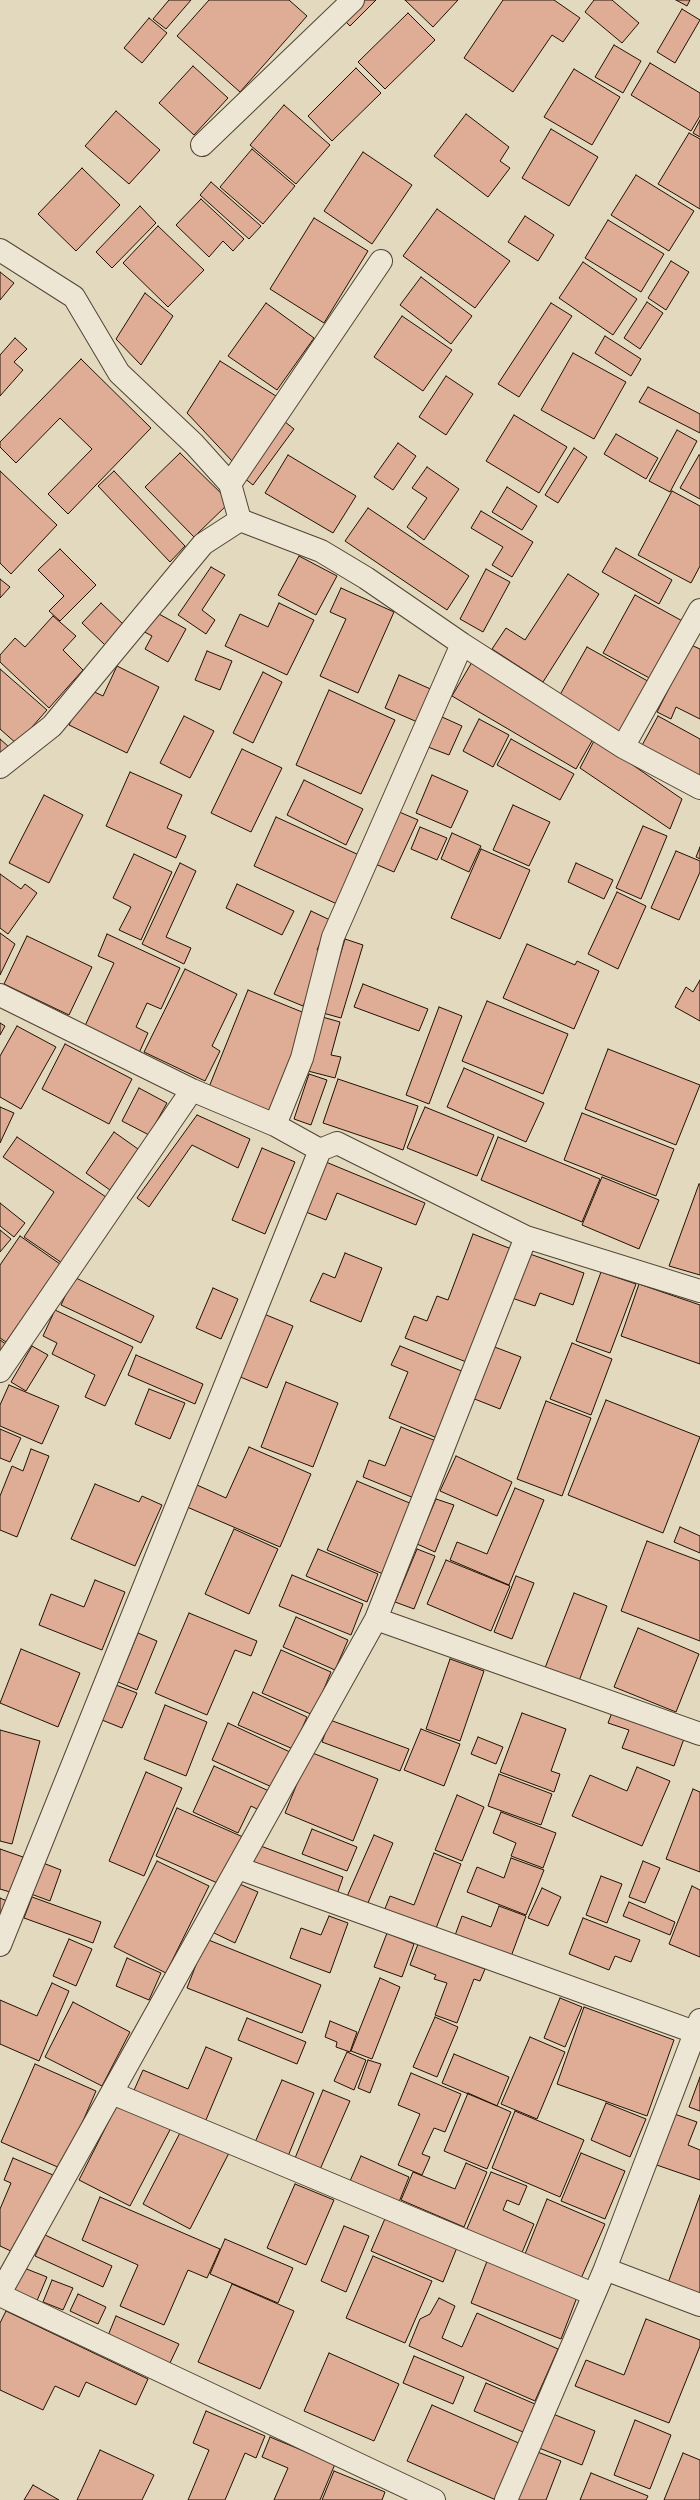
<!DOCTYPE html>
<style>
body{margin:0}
canvas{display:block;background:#e3d9be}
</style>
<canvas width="700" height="2500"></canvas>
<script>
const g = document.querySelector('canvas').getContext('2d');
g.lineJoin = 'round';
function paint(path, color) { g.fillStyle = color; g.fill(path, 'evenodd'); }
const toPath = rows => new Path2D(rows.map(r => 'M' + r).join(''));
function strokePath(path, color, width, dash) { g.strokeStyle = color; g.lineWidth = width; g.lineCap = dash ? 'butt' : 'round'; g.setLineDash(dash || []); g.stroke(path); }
const building = toPath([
 [169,0,191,0,166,29,153,19,169,0],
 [209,0,289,0,307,16,240,92,177,36,209,0],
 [358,0,376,0,350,26,341,17,358,0],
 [405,0,458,0,433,27,405,0],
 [503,0,554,0,580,18,563,42,552,35,513,92,464,58,503,0],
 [594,0,612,0,639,23,622,43,585,12,594,0],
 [676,0,690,0,687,6,676,0],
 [682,9,700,20,675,63,657,52,682,9],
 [408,13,435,40,385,89,358,62,408,13],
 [149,18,167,33,142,63,124,48,149,18],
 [614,45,641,61,623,93,595,77,614,45],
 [650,63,700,93,700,116,691,131,631,95,650,63],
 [193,66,228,98,194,135,159,103,193,66],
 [356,68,381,93,332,141,308,116,356,68],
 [574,69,620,97,592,145,544,117,574,69],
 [284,105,330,145,296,184,250,145,284,105],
 [116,111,160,150,129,184,85,146,116,111],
 [466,114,509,147,500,161,510,168,488,197,434,156,466,114],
 [700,120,700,137,693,133,700,120],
 [551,129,598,157,569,206,522,178,551,129],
 [689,133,700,139,700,209,658,184,689,133],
 [252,149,295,186,263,224,220,187,252,149],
 [363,152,412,185,372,244,324,211,363,152],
 [82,168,120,205,76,251,38,214,82,168],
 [636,175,694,211,669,251,611,215,636,175],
 [211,182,261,226,249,239,200,195,211,182],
 [201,199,244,239,233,251,223,241,209,257,176,225,201,199],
 [140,206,156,223,112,268,96,252,140,206],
 [437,209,510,261,475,308,403,256,437,209],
 [525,216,554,235,538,261,508,242,525,216],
 [314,218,368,251,324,323,270,289,314,218],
 [608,220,664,254,641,292,585,258,608,220],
 [158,226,204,270,168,307,123,263,158,226],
 [671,261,689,272,666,310,648,298,671,261],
 [583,262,637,299,613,335,559,298,583,262],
 [0,272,14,283,0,300,0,272],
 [421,277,472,316,451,344,400,305,421,277],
 [145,293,173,316,141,365,116,339,145,293],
 [647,302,663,313,640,349,624,338,647,302],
 [266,303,314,338,277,390,228,356,266,303],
 [551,303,572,316,519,397,498,384,551,303],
 [402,316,452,350,423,391,374,357,402,316],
 [605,336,641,359,631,376,595,353,605,336],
 [15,338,27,349,14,362,23,370,0,396,0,355,15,338],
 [573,353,626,382,594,439,541,410,573,353],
 [81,359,151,428,68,514,48,494,92,449,60,418,16,463,0,447,0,442,81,359],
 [220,361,276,396,232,461,187,413,220,361],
 [446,376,473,394,446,435,419,417,446,376],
 [648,387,700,414,700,433,639,402,648,387],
 [514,415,567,447,539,493,486,461,514,415],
 [280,418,294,429,253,485,239,474,280,418],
 [677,430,697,441,670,492,649,481,677,430],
 [616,434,658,458,646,479,604,454,616,434],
 [398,443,416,456,393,490,374,477,398,443],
 [574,448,587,457,558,503,545,495,574,448],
 [180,453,230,502,194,537,145,487,180,453],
 [288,455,356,496,333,533,265,493,288,455],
 [699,455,700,455,700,499,680,488,699,455],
 [427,467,459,489,424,540,407,527,427,498,412,488,427,467],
 [0,471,57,525,11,574,0,563,0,471],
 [114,471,185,546,170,562,98,486,114,471],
 [507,487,537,506,522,530,492,512,507,487],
 [672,491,700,506,700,566,691,583,638,555,672,491],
 [368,508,469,576,447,610,345,541,368,508],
 [481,511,533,542,512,577,492,565,503,547,471,528,481,511],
 [616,548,672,580,659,604,602,572,616,548],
 [60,549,96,585,60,621,49,611,64,596,38,570,60,549],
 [299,556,337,576,316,615,278,595,299,556],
 [211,567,225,575,202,610,215,620,206,634,178,615,211,567],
 [486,569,510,582,483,632,460,619,486,569],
 [568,574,599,594,543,682,492,649,506,628,525,640,568,574],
 [0,579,10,587,0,598,0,579],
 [341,588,394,612,358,693,320,676,346,619,330,612,341,588],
 [635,595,686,623,655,681,603,653,635,595],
 [101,603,123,624,105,645,82,623,101,603],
 [279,603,314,620,287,675,225,646,240,614,268,627,279,603],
 [150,609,186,629,168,662,145,649,152,636,139,629,150,609],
 [53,616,76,636,63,650,83,670,49,708,0,662,0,655,15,638,25,647,53,616],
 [691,645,700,649,700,719,676,707,671,719,657,712,691,645],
 [587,647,653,684,623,737,557,700,587,647],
 [207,651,232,661,220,690,195,680,207,651],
 [472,662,596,734,576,769,452,696,472,662],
 [117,666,159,687,127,753,69,725,86,688,103,696,117,666],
 [0,669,47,710,17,744,0,729,0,669],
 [263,672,282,682,253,743,233,733,263,672],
 [399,675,435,691,422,724,385,708,399,675],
 [329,690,395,720,361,794,296,765,329,690],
 [184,716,214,731,190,778,160,763,184,716],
 [658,716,700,739,700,780,640,749,658,716],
 [442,717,462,726,449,755,428,747,442,717],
 [479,719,509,735,493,767,463,751,479,719],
 [0,739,9,747,0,757,0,739],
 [511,739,574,774,560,800,497,765,511,739],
 [595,739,682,799,670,829,580,768,595,739],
 [242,749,282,768,251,832,211,813,242,749],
 [130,772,182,795,167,828,186,836,176,858,106,826,130,772],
 [432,775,468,791,451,828,416,813,432,775],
 [304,780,363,809,346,845,287,815,304,780],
 [44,795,83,815,49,883,9,863,44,795],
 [513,805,550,822,529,866,493,850,513,805],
 [397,811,418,820,394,872,373,863,397,811],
 [276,817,359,855,337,904,254,866,276,817],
 [643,826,667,836,641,899,616,888,643,826],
 [420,827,447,838,437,860,411,849,420,827],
 [452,833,481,846,469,872,441,859,452,833],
 [700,847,700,859,696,857,700,847],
 [481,849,530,870,500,939,451,918,481,849],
 [676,851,700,861,700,872,679,920,651,908,676,851],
 [134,854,172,872,141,940,119,930,131,907,113,898,134,854],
 [180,863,196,871,166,937,191,948,184,964,142,944,180,863],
 [576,863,613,880,604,899,568,882,576,863],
 [0,874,21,889,25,884,37,893,8,934,0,928,0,874],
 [237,884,294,911,282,935,226,908,237,884],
 [617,892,646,906,618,969,588,954,617,892],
 [311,911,330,920,317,950,326,954,303,1006,274,994,311,911],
 [0,933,15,944,0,975,0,933],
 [107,934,180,968,161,1009,147,1003,136,1027,148,1033,139,1053,84,1028,114,963,98,956,107,934],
 [27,936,92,967,69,1015,4,984,27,936],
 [345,939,363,945,341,1018,323,1013,345,939],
 [527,944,575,965,577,961,599,971,574,1029,503,998,527,944],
 [185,969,237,994,212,1046,220,1051,205,1081,144,1052,185,969],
 [700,980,700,1021,675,1007,686,987,693,992,700,980],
 [363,984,428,1009,419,1031,354,1007,363,984],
 [248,990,307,1014,272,1112,209,1087,248,990],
 [487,1001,568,1034,543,1094,462,1061,487,1001],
 [439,1007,462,1016,429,1104,406,1095,439,1007],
 [319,1016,340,1022,331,1055,341,1057,335,1078,304,1070,319,1016],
 [0,1023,5,1026,0,1035,0,1023],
 [17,1026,56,1047,21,1109,0,1097,0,1056,17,1026],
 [65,1044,132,1079,109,1124,42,1089,65,1044],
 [608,1049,700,1085,676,1145,585,1109,608,1049],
 [464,1068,544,1103,526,1142,447,1107,464,1068],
 [309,1074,327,1080,311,1125,294,1119,309,1074],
 [338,1079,418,1106,403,1150,323,1123,338,1079],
 [139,1088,167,1103,149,1135,122,1121,139,1088],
 [0,1107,14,1113,0,1143,0,1107],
 [425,1107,494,1135,477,1176,407,1148,425,1107],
 [582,1113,674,1149,656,1196,564,1160,582,1113],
 [197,1115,250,1139,238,1168,192,1145,149,1207,137,1198,197,1115],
 [114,1132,138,1149,110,1190,86,1173,114,1132],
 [17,1137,106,1197,62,1263,24,1237,54,1192,3,1157,17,1137],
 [498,1137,600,1179,582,1222,481,1180,498,1137],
 [262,1148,295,1162,265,1234,232,1220,262,1148],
 [321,1160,425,1203,416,1225,337,1193,326,1220,301,1210,321,1160],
 [602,1177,659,1200,639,1249,582,1225,602,1177],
 [699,1184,700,1184,700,1275,669,1266,699,1184],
 [0,1203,25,1223,14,1237,0,1226,0,1203],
 [0,1230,11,1239,0,1252,0,1230],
 [473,1234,514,1250,469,1363,405,1338,414,1316,427,1321,437,1296,448,1300,473,1234],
 [20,1236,60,1264,6,1342,0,1338,0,1265,20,1236],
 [345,1253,382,1268,361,1322,310,1301,323,1273,335,1278,345,1253],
 [527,1253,584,1273,573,1305,540,1293,535,1306,512,1298,527,1253],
 [601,1272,636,1284,610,1353,576,1341,601,1272],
 [74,1277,154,1316,141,1343,61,1305,74,1277],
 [639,1284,700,1305,700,1364,621,1336,639,1284],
 [213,1288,238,1299,221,1339,196,1328,213,1288],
 [55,1310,133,1347,105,1406,85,1397,95,1375,52,1354,57,1343,43,1336,55,1310],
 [264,1314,293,1326,267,1388,238,1376,264,1314],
 [0,1340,7,1345,0,1354,0,1340],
 [572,1343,612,1359,591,1415,550,1399,572,1343],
 [32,1346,48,1355,26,1391,11,1382,32,1346],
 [400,1346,464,1372,437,1438,389,1418,408,1372,391,1365,400,1346],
 [492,1346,521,1357,500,1409,472,1398,492,1346],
 [136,1355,203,1384,195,1404,128,1375,136,1355],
 [286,1382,338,1403,313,1467,261,1447,286,1382],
 [9,1385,59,1406,42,1444,0,1426,0,1405,9,1385],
 [149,1389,185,1403,170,1439,135,1424,149,1389],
 [606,1400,700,1437,663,1533,568,1495,606,1400],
 [546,1401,591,1418,562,1496,517,1479,546,1401],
 [401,1427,436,1441,414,1498,363,1477,369,1460,385,1466,401,1427],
 [0,1429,21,1438,10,1462,0,1458,0,1429],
 [249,1447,311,1474,280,1547,187,1507,197,1485,226,1498,249,1447],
 [31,1449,49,1456,17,1537,0,1530,0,1496,12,1466,23,1471,31,1449],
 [456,1456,512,1482,497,1516,440,1491,456,1456],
 [357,1481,412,1504,383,1574,327,1550,357,1481],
 [95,1484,139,1502,142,1496,162,1505,135,1566,71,1539,95,1484],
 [515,1488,544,1500,509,1585,450,1560,457,1542,487,1554,515,1488],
 [436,1499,454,1505,435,1552,417,1544,436,1499],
 [680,1527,700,1536,700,1553,674,1542,680,1527],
 [234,1529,278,1549,249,1614,205,1594,234,1529],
 [647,1541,700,1561,700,1641,621,1611,647,1541],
 [318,1549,378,1574,367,1602,306,1576,318,1549],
 [417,1549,435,1556,414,1609,395,1602,417,1549],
 [446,1560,510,1586,491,1631,427,1604,446,1560],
 [292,1575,363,1604,351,1635,279,1606,292,1575],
 [516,1576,534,1583,512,1639,494,1632,516,1576],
 [95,1580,125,1592,102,1650,39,1625,51,1594,84,1607,95,1580],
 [574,1593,607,1606,579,1681,545,1668,574,1593],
 [189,1613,257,1641,251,1656,235,1650,207,1715,155,1693,189,1613],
 [296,1617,348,1640,335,1670,283,1647,296,1617],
 [638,1628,699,1654,676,1712,614,1687,638,1628],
 [138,1633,157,1641,137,1690,118,1682,138,1633],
 [21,1649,80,1673,58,1727,0,1703,21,1649],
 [281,1650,331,1672,313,1715,262,1693,281,1650],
 [450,1659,484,1671,460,1741,426,1729,450,1659],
 [116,1685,137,1693,122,1728,102,1720,116,1685],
 [253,1692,307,1717,293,1749,238,1725,253,1692],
 [165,1705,207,1722,186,1776,144,1759,165,1705],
 [613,1710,685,1736,674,1766,622,1748,629,1730,608,1723,613,1710],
 [522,1713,566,1729,551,1771,560,1774,554,1792,500,1772,522,1713],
 [330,1720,409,1749,400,1771,322,1742,330,1720],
 [228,1723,290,1752,274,1788,212,1760,228,1723],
 [421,1729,460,1744,444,1786,404,1770,421,1729],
 [0,1730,40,1741,12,1844,0,1841,0,1730],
 [478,1737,503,1747,496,1764,471,1754,478,1737],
 [310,1752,378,1779,353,1841,285,1813,310,1752],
 [214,1766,269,1791,259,1810,251,1806,238,1833,193,1812,214,1766],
 [637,1767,670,1781,642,1846,572,1816,590,1775,627,1791,637,1767],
 [146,1772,182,1788,144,1876,109,1861,146,1772],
 [499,1774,552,1794,541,1825,488,1806,499,1774],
 [693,1789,700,1792,700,1872,666,1859,693,1789],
 [457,1795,484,1807,462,1861,435,1850,457,1795],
 [177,1808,243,1837,222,1885,156,1856,177,1808],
 [501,1812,556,1833,543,1868,511,1856,516,1843,493,1833,501,1812],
 [312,1829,357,1847,347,1871,302,1854,312,1829],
 [374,1835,393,1843,365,1910,345,1901,374,1835],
 [258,1845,343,1877,335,1900,249,1868,258,1845],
 [0,1849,23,1857,10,1892,0,1889,0,1849],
 [434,1853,461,1864,433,1936,382,1916,390,1896,414,1905,434,1853],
 [511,1858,544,1870,526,1915,467,1892,477,1867,504,1878,511,1858],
 [157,1861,209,1886,166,1973,114,1947,157,1861],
 [643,1861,660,1868,645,1903,629,1897,643,1861],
 [43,1863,61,1870,50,1901,31,1894,43,1863],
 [601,1876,622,1884,607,1923,586,1915,601,1876],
 [235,1882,258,1892,235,1943,212,1932,235,1882],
 [692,1886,700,1890,700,1957,669,1944,692,1886],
 [542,1888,561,1897,548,1926,528,1918,542,1888],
 [32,1897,101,1922,93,1943,24,1918,32,1897],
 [0,1898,7,1901,0,1918,0,1898],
 [629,1902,675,1922,670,1935,623,1916,629,1902],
 [499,1906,526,1916,509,1962,453,1941,462,1916,491,1927,499,1906],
 [329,1916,348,1923,330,1973,290,1958,301,1928,321,1935,329,1916],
 [583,1918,640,1940,631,1962,615,1956,609,1970,569,1954,583,1918],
 [387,1933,414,1944,402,1977,374,1967,387,1933],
 [69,1939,92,1949,76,1986,53,1976,69,1939],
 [206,1939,321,1985,302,2033,187,1988,206,1939],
 [418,1944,485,1969,480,1981,474,1979,457,2023,435,2015,447,1983,434,1979,436,1975,410,1965,418,1944],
 [127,1958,161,1973,149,2000,116,1986,127,1958],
 [380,1978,400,1987,372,2059,351,2051,380,1978],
 [52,1983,69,1991,39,2061,0,2044,0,2000,37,2016,52,1983],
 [560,1998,582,2007,565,2047,544,2038,560,1998],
 [73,2002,130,2032,102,2086,45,2057,73,2002],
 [584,2007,674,2040,647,2116,557,2084,584,2007],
 [435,2017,458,2027,437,2077,413,2067,435,2017],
 [247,2018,306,2042,297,2064,238,2040,247,2018],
 [330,2021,357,2032,350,2052,336,2047,337,2042,325,2037,330,2021],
 [530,2037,565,2052,537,2119,501,2104,530,2037],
 [206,2047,232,2058,203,2127,131,2097,143,2070,188,2089,206,2047],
 [347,2052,366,2060,354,2090,334,2081,347,2052],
 [454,2054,509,2077,497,2106,442,2083,454,2054],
 [368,2060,381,2064,370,2093,358,2088,368,2060],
 [35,2064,96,2091,62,2169,1,2142,35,2064],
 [411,2073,461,2094,445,2132,434,2128,422,2154,430,2157,422,2175,398,2165,420,2114,398,2105,411,2073],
 [700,2077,700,2111,689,2107,700,2077],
 [282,2080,314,2093,286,2161,253,2147,282,2080],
 [323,2090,350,2101,318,2174,293,2163,323,2090],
 [468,2093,511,2112,487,2169,444,2151,468,2093],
 [119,2101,171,2128,130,2206,79,2180,119,2101],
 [606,2103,646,2119,630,2157,591,2140,606,2103],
 [515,2111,584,2140,560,2197,492,2168,515,2111],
 [666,2111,697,2122,688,2145,700,2150,700,2180,648,2162,666,2111],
 [182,2129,229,2153,190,2229,143,2204,182,2129],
 [581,2153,625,2171,605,2219,561,2201,581,2153],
 [361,2156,409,2177,399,2202,350,2181,361,2156],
 [13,2158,53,2175,13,2252,0,2246,0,2209,11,2183,4,2180,13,2158],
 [466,2163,487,2172,464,2227,401,2200,413,2172,455,2189,466,2163],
 [491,2172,527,2186,519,2205,507,2200,503,2210,534,2224,521,2255,466,2231,491,2172],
 [295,2184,334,2200,306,2265,267,2248,295,2184],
 [700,2195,700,2295,668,2283,700,2195],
 [100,2197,220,2249,207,2278,188,2270,164,2325,120,2306,138,2265,82,2240,100,2197],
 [547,2199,605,2224,579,2283,523,2259,547,2199],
 [387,2214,458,2245,443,2282,371,2251,387,2214],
 [344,2226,369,2236,346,2292,321,2281,344,2226],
 [45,2235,112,2266,103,2287,35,2256,45,2235],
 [225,2239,293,2268,278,2303,210,2274,225,2239],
 [373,2256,432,2281,405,2343,346,2318,373,2256],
 [489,2256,579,2292,561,2339,471,2303,489,2256],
 [24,2268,47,2277,36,2303,13,2294,24,2268],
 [52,2280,73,2288,63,2310,43,2302,52,2280],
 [232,2284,294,2311,260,2389,198,2362,232,2284],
 [78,2294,106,2307,98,2324,70,2311,78,2294],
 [439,2298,455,2306,442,2338,462,2347,477,2313,558,2349,535,2401,409,2346,420,2319,430,2314,439,2298],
 [6,2311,148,2379,136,2405,86,2382,79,2397,55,2386,43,2410,0,2390,0,2323,6,2311],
 [116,2316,179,2344,169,2365,107,2338,116,2316],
 [646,2319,700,2340,700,2346,669,2423,575,2386,586,2360,624,2375,646,2319],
 [329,2353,399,2384,374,2441,304,2411,329,2353],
 [414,2356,464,2377,453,2404,403,2383,414,2356],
 [486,2383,535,2404,523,2432,474,2411,486,2383],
 [432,2405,521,2444,496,2500,407,2461,432,2405],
 [206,2411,265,2436,256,2458,245,2453,225,2500,188,2500,209,2450,193,2443,206,2411],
 [553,2414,595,2431,582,2465,539,2448,553,2414],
 [635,2420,671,2435,650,2489,614,2475,635,2420],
 [270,2437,335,2464,320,2500,274,2500,288,2468,262,2457,270,2437],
 [100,2450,154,2475,142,2500,77,2500,100,2450],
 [535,2451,561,2461,546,2500,515,2500,535,2451],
 [683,2453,700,2460,700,2500,664,2500,683,2453],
 [334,2471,385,2492,382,2500,322,2500,334,2471],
 [591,2473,648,2496,646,2500,580,2500,591,2473],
 [33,2485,59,2500,24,2500,33,2485]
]);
paint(building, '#dfac96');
strokePath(building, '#221203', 1);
const minor = toPath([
 [202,145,353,0],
 [0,250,74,297,119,373,194,444,230,484,240,520,321,551,366,578,462,644,623,747,700,788],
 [230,484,381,261],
 [623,747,700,610],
 [0,767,52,726,203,544,240,520],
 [0,995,192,1090,275,1125,320,1150,337,1143,526,1237,700,1291],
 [275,1125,302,1058,333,937,462,644],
 [0,1371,192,1090],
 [376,1619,700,1734],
 [238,1868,700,2034],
 [0,1945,320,1150],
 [112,2093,593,2294],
 [605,2269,700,2305],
 [0,2293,376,1619,526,1237],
 [0,2295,434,2500],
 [506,2500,605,2269,700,2020]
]);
strokePath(minor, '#524432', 24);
strokePath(minor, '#ede6d5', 22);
</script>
